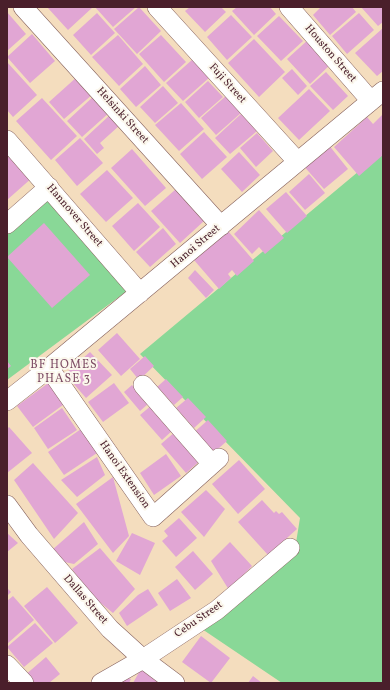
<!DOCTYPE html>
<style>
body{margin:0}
#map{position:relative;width:390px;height:690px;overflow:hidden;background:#f4ddbe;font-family:Vollkorn,serif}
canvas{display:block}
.frame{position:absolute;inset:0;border:8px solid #4a1f2b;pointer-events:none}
</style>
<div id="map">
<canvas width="390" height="690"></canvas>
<div class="frame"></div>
</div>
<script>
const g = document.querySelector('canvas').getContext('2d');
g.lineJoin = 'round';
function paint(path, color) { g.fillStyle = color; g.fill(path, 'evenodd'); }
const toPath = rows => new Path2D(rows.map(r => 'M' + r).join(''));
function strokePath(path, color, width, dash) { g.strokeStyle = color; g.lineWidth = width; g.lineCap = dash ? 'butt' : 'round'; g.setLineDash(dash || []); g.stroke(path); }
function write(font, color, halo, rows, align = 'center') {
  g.font = font + ' Vollkorn,serif'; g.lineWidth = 4; g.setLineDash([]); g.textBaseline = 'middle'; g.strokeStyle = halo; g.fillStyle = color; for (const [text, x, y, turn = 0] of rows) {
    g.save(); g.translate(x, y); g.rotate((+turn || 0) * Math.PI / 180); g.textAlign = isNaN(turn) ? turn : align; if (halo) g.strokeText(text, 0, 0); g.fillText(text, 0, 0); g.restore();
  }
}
paint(toPath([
 [383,151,383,683,282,683,202,629,295,549,300,518,140,354],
 [48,191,127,291,7,380,7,226]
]), '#89d897');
paint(toPath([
 [47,7,93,7,68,30],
 [95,7,136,7,113,27],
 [139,7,161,31,137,54,114,29],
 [190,7,221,7,226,12,205,32,185,11],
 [237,7,270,7,276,14,254,35,232,11],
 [321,7,352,7,356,12,330,35,313,15],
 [361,7,383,7,383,22,378,26],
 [7,12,26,34,7,51],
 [97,13,115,33,91,55,73,35],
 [359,13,374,30,347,54,332,36],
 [231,15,252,37,227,60,207,37],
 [279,16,303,41,281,61,257,36],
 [383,28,383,71,377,76,355,53],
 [32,34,55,61,30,83,7,57],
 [118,35,143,64,119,86,92,57],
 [161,35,186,62,164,82,139,54],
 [254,39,285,72,259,97,228,63],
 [309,39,332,63,310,84,287,59],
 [193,59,210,77,183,101,166,83],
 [7,62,37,95,13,117,7,110],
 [145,66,161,85,136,107,120,89],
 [292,69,307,86,298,95,282,78],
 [326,72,348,96,333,110,310,86],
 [78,76,93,94,64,119,49,102],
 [208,81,223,97,199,118,185,102],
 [163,86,178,103,155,123,140,107],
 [309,89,330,111,299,140,278,118],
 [95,95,110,112,82,137,67,121],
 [227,95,242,112,216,135,201,118],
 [42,98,77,136,51,160,16,121],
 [181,103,204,129,179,151,155,125],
 [111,114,120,125,100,143,104,148,97,154,84,139],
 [241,114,257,131,230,154,215,138],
 [383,114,383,155,359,176,334,147,367,117,373,124],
 [204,132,227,157,202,179,180,154],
 [257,133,273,151,256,167,240,148],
 [80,138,103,163,77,186,55,160],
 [328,144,348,169,324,189,302,164],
 [7,148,33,177,7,200],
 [132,149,166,188,145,206,111,168],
 [239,152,260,175,242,192,221,169],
 [107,170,133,198,106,222,80,194],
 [309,174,325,193,305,210,289,192],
 [176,189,204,221,180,243,151,211],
 [286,192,307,216,287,233,266,209],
 [138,203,160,227,134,251,112,226],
 [259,210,284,238,265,254,259,247,252,254,234,234],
 [44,223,90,275,52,308,7,257],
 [163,228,176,244,150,267,136,252],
 [228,231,254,261,237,276,232,270,228,274,231,278,219,289,194,260],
 [195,270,214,290,206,298,188,278],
 [117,333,140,359,121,376,98,350],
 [90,352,112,375,86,398,65,374],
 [145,356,154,366,139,380,130,369],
 [7,361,11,366,7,369],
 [166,379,183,397,174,405,157,387],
 [51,381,67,402,33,427,17,406],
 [114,383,129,403,103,422,88,402],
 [132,385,148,404,140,411,124,392],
 [188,398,206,417,194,428,176,408],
 [152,405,173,430,162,440,140,415],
 [62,408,77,430,48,449,34,428],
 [208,420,227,441,211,455,192,434],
 [9,427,32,453,7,473,7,429],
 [81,429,97,453,64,475,48,452],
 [176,431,201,460,186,473,161,444],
 [166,454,181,476,154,495,140,473],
 [97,457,105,475,77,497,61,480],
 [239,460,265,489,238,514,212,484],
 [33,463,78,513,54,539,14,480],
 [113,477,129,536,113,553,76,504],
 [206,490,225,509,204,537,181,512],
 [262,500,274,513,276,511,279,514,282,512,297,529,268,555,238,522],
 [179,518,197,538,176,557,162,541,168,536,164,531],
 [84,522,98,544,74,564,60,561,52,550],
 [7,533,18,543,7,552],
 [132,533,155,543,140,575,116,561],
 [230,542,252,566,229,590,211,561],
 [100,548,135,589,113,613,92,596,72,569],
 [193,551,213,574,195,590,175,567],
 [177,579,191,598,170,611,158,593],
 [47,587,78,623,55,643,24,606],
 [7,588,11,592,7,596],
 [148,589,158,605,127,626,119,613,138,595],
 [13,596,34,620,7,644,7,601],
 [35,623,53,643,24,667,7,647],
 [201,636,230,658,211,683,182,662],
 [46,657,60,674,49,683,30,683,24,676],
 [142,667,163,683,133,683],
 [119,674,131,679,129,683,115,683],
 [253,676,262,683,248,683]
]), '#e1a6d4');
const minor = toPath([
 [23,7,221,226],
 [157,7,297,161],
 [289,7,371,101],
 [7,140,140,293],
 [7,224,49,187],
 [49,368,153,517,219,458],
 [143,385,212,464],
 [7,401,49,368,383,91],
 [7,505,29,535,110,629,143,659,175,683],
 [7,665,24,683],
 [101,683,143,659,217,610,290,548]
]);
strokePath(minor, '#86625e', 20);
strokePath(minor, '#fff', 19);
write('11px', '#4a1f2b', '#fbf7ec', [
 ["Houston Street",330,54,49],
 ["Fuji Street",227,84,48],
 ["Helsinki Street",122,116,48],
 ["Hannover Street",74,216,49],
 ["Hanoi Street",196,247,-40],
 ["Hanoi Extension",124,475,55],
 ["Dallas Street",85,600,49],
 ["Cebu Street",199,620,-35]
]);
g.letterSpacing = '1px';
write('12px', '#7f4e66', '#fbf7ec', [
 ["BF HOMES",64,366],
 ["PHASE 3",64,380]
]);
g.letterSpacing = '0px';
</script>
